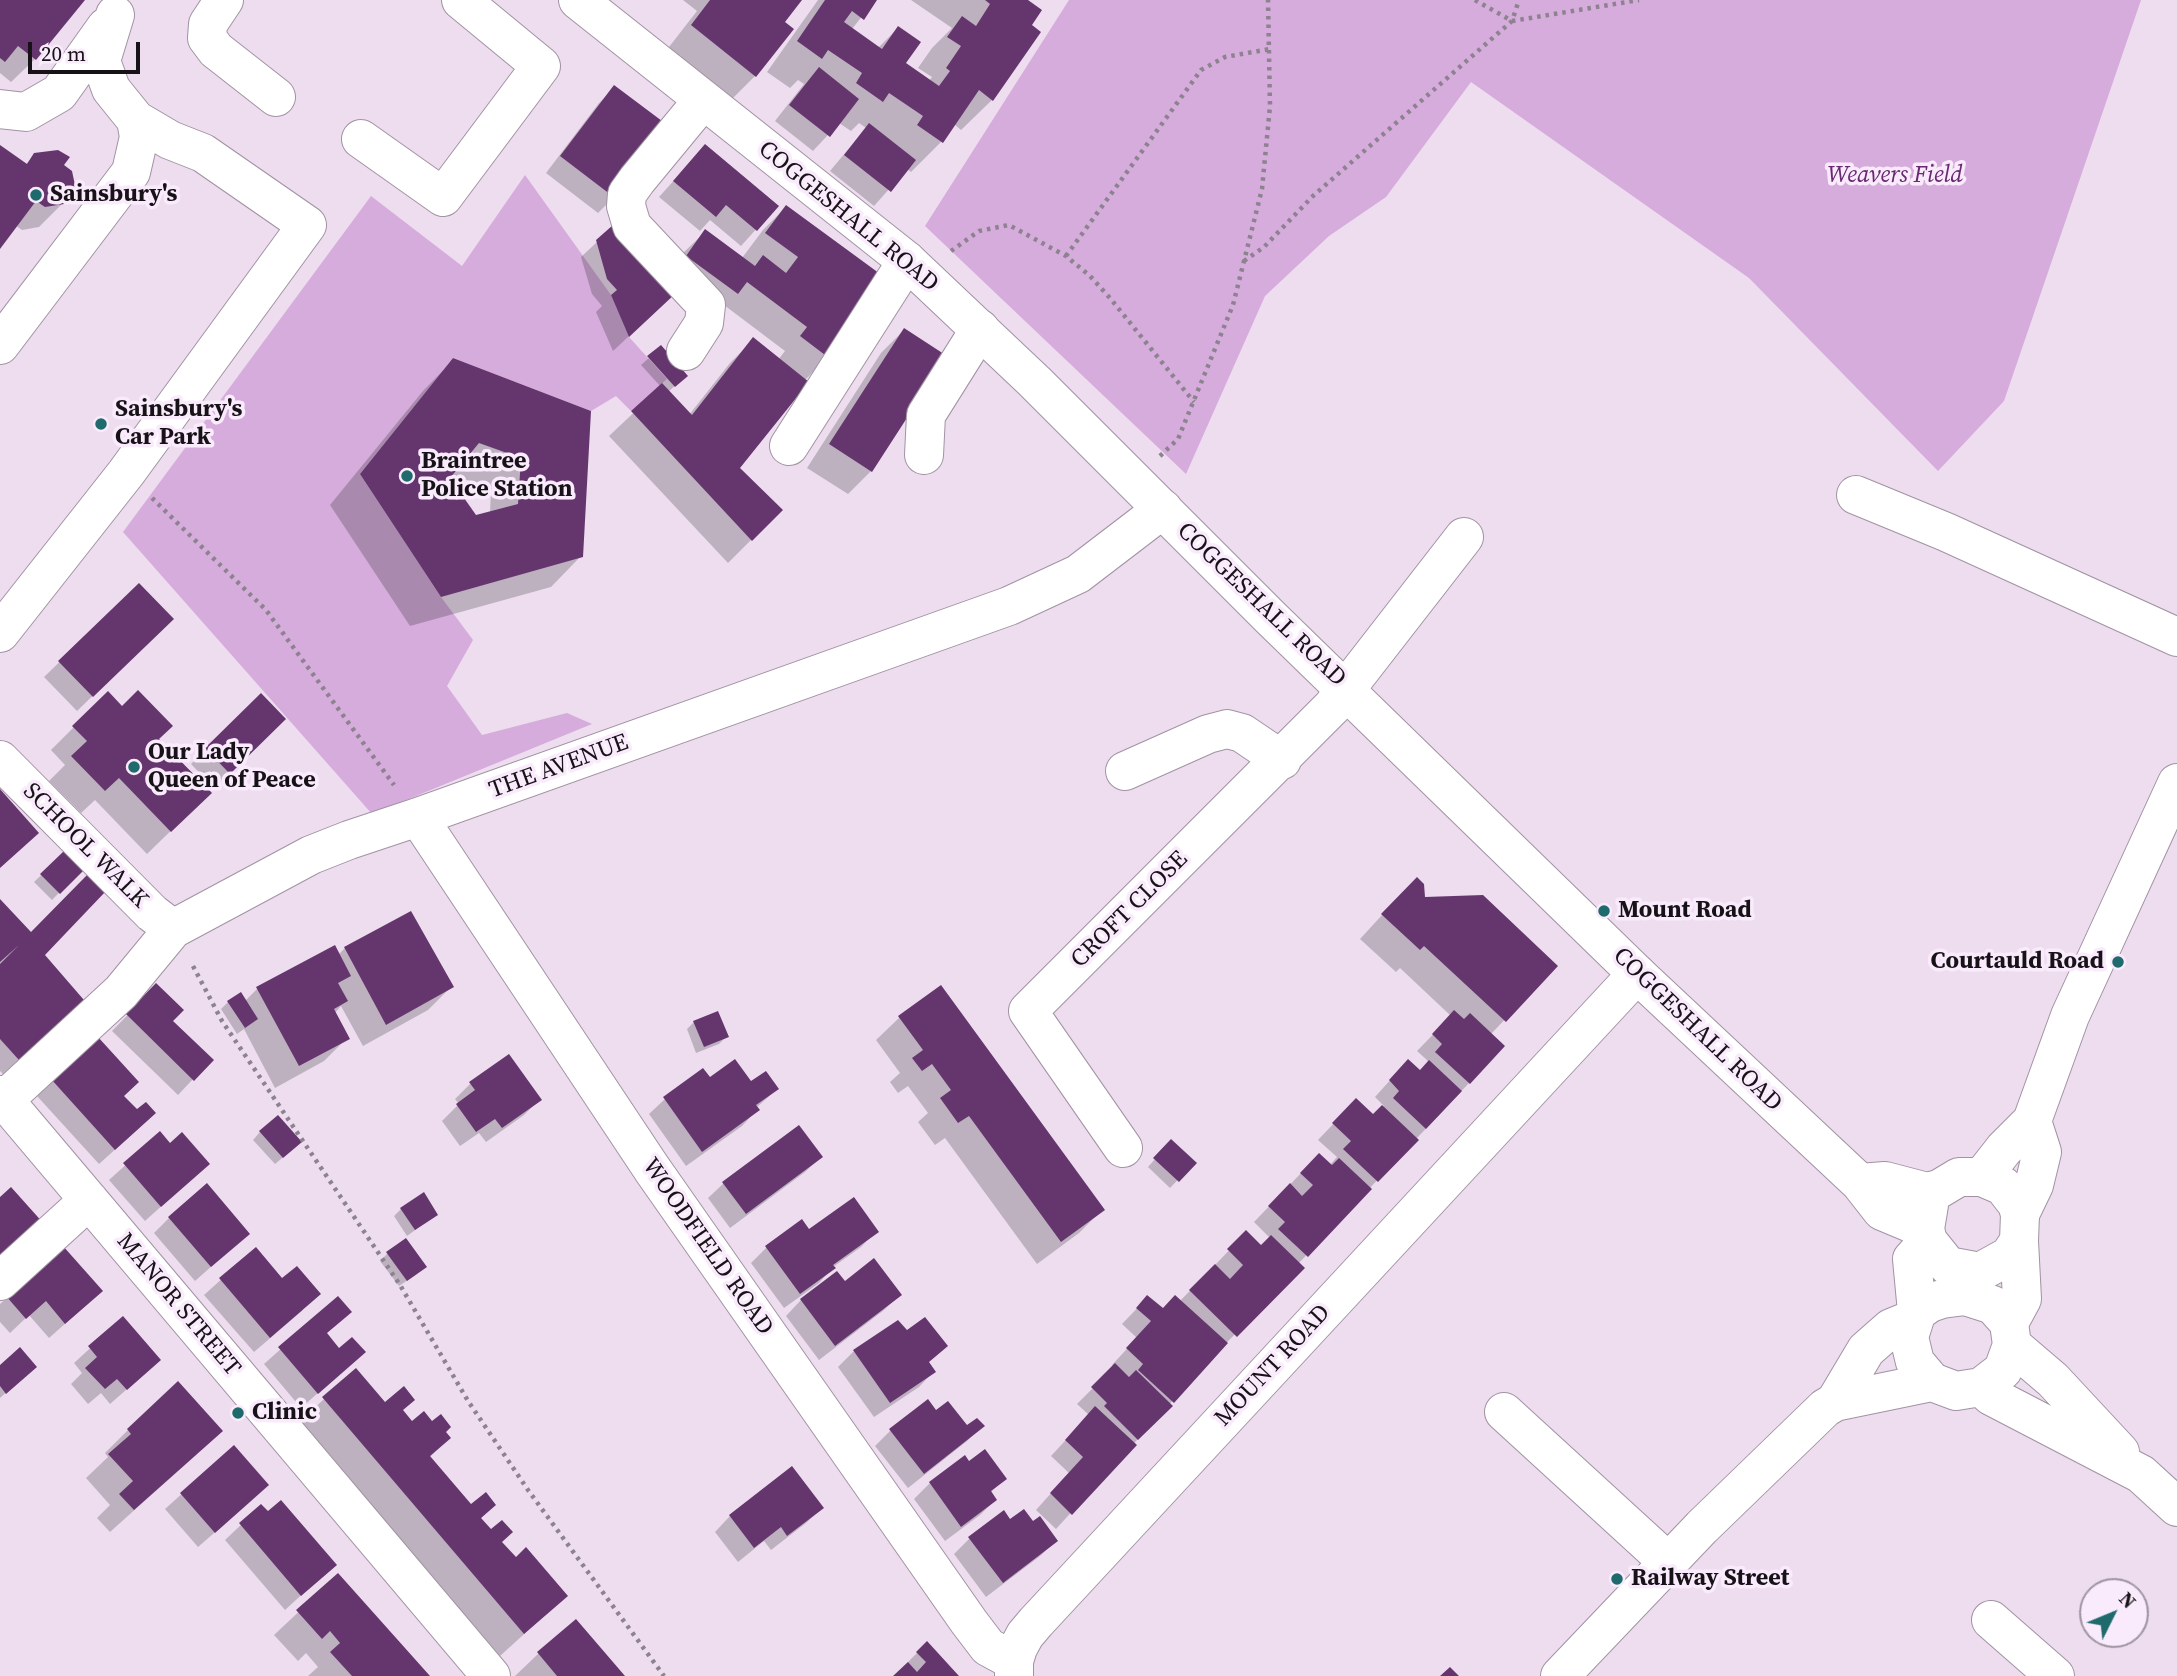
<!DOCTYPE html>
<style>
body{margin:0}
#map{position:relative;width:2177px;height:1676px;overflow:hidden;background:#edddef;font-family:"Source Serif 4",serif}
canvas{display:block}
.north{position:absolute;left:2079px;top:1578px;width:70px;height:70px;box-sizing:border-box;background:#faebfc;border:2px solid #9f94a1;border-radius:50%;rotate:47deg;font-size:19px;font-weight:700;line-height:28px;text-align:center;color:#171218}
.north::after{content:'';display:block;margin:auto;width:24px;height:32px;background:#1e6a6c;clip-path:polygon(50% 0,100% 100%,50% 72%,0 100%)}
.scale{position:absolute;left:28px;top:42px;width:112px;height:32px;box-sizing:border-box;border:4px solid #171218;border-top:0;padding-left:9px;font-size:21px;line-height:24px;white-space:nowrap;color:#171218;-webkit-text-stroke:5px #faebfc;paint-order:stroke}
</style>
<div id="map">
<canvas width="2177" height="1676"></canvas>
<div class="north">N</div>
<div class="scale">20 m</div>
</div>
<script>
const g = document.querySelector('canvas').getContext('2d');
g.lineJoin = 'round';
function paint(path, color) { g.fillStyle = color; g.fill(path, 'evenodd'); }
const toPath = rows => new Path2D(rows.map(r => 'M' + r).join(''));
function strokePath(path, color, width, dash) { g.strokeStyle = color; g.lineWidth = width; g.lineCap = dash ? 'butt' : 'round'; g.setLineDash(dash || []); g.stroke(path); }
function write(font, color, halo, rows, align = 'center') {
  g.font = font + ' "Source Serif 4",serif'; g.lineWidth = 7; g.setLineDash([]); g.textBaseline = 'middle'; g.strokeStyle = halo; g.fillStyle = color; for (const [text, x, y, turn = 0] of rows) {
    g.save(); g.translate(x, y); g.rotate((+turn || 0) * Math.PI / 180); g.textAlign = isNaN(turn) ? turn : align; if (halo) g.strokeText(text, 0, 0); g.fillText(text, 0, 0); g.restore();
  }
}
paint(toPath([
 [1069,0,2141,0,2004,401,1938,471,1749,278,1471,82,1386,197,1329,236,1265,296,1186,474,925,226],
 [525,175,611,295,629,337,667,379,631,411,616,396,591,411,453,358,360,474,441,597,473,640,447,686,482,735,567,713,592,724,372,814,123,532,371,196,462,266]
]), '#d5acdb');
paint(toPath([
 [0,0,83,0,35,59,11,82,0,73],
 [683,0,800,0,783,22,755,76,725,106,662,56,697,11],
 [818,0,875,0,852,29,878,48,898,28,904,63,929,81,932,77,918,68,932,48,952,28,911,0,1025,0,1029,26,992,100,961,130,954,124,941,142,911,172,907,169,874,206,830,171,866,128,859,123,851,131,839,123,813,151,775,121,804,84,798,80,790,88,767,72],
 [614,88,614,197,598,213,546,173,599,103],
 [705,146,777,206,741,246,710,220,700,231,659,197],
 [0,147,25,165,35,155,62,165,63,203,39,227,22,230,15,225,0,246],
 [786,207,828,357,804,381,738,468,781,510,728,563,609,436,661,387,641,365,649,358,678,383,668,392,689,415,730,363,753,340,778,360,785,351,724,305,682,254,706,231,742,258,763,230],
 [597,242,658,309,613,351,596,312,602,306,592,294,581,257],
 [904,330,871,471,848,494,807,468,881,353],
 [453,360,589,412,581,556,551,587,410,626,330,505,423,391],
 [451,474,491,489,490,513,475,517,448,478],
 [139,585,172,619,77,711,44,677],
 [261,696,283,719,214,788,191,764],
 [74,727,157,739,186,816,147,854,95,800,81,813,49,781,65,765,51,750],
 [64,853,81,870,52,900,34,882],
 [1423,899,1556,966,1490,1035,1469,1083,1298,1264,1302,1268,1219,1350,1056,1529,1036,1510,1069,1473,1051,1456,1089,1415,1077,1404,1114,1367,1112,1365,1137,1338,1122,1324,1148,1297,1162,1310,1180,1301,1246,1233,1261,1247,1270,1238,1254,1222,1304,1170,1330,1165,1337,1157,1318,1140,1356,1100,1373,1117,1384,1106,1375,1097,1393,1077,1420,1072,1428,1061,1417,1051,1451,1016,1400,968,1396,972,1360,939,1394,902],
 [0,902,42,955,88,1007,12,1084,0,1071],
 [345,948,451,987,428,1010,363,1046,341,1006,334,1014,347,1038,324,1061,275,1088,244,1029,237,1034,221,1009,228,1002,245,1001,257,989,338,955],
 [156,986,171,1021,211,1060,178,1095,112,1031],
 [900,1017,1102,1210,1079,1233,1037,1264,945,1138,935,1145,918,1122,928,1113,908,1086,898,1093,890,1082,900,1073,876,1040],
 [694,1022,727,1036,719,1044,696,1053,687,1029],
 [52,1080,122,1096,139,1128,99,1164,37,1096],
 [710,1080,777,1089,756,1108,757,1110,742,1126,686,1166,649,1114,665,1099],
 [470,1084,539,1100,524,1115,486,1142,479,1133,460,1146,442,1121,459,1104,455,1099],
 [260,1132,293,1149,275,1164,253,1140],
 [160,1134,170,1146,208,1164,145,1221,109,1180],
 [1171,1141,1194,1163,1170,1188,1148,1167],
 [821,1157,805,1172,730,1228,708,1198,724,1183],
 [401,1209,436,1215,407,1236,394,1216],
 [169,1218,248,1234,195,1281,154,1233],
 [802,1221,809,1232,876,1231,861,1247,833,1267,819,1283,784,1308,751,1263,766,1248],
 [63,1248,85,1306,49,1338,29,1315,10,1333,0,1322,0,1304],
 [255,1249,303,1310,254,1352,204,1295],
 [388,1253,417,1274,399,1286,380,1261],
 [845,1283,899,1295,884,1310,819,1360,786,1316,801,1300],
 [338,1298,350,1312,325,1334,339,1350,364,1352,301,1408,264,1364],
 [123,1318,143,1375,110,1404,101,1393,88,1404,71,1384,82,1373,74,1363],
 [898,1322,934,1371,919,1387,874,1417,838,1367,854,1351],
 [0,1367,27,1374,0,1398],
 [356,1370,385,1404,401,1411,412,1423,444,1433,449,1438,429,1458,471,1507,494,1505,480,1519,515,1559,566,1596,500,1656,300,1421],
 [927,1402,936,1412,967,1428,982,1426,967,1441,908,1488,875,1446,890,1431],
 [128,1430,197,1454,110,1532,97,1518,110,1505,86,1478,108,1457,105,1453],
 [234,1447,252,1500,198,1547,165,1509],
 [965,1458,969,1463,1005,1478,990,1493,995,1500,980,1515,945,1541,914,1499,930,1483],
 [792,1469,822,1508,806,1523,771,1550,764,1541,738,1562,715,1532,730,1516],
 [261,1506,334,1565,285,1610,225,1540],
 [1010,1522,1033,1524,1056,1541,1040,1556,986,1597,954,1554,969,1539],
 [338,1575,428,1676,308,1676,318,1667,306,1653,298,1661,274,1635],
 [576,1621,623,1676,515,1676,538,1654],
 [917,1653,957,1676,894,1676]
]), '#0003');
paint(toPath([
 [0,0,85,0,36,60,18,46,5,62,0,58],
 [710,0,802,0,785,22,794,29,756,77,691,25],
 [825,0,877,0,864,20,852,11,844,22,882,49,898,26,921,42,906,63,939,86,950,71,946,68,961,46,947,37,962,16,976,26,990,4,985,0,1028,0,1042,10,1032,25,1041,32,993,101,979,90,943,143,917,125,923,116,889,93,883,102,856,83,862,73,828,50,822,59,797,41],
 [819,67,859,99,830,137,789,105],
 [614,85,670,127,615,198,560,156],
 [869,123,916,160,891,192,844,155],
 [705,144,779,206,757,231,726,205,716,217,673,181],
 [0,145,27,164,34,153,58,150,70,157,64,165,72,171,76,190,64,204,45,207,36,201,0,249],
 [786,205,887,279,829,358,800,336,807,327,747,282,738,294,686,256,705,229,755,266,763,255,786,273,798,257,765,233],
 [613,225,676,293,629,337,611,295,617,290,607,279,596,240],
 [904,328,947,356,872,472,829,444],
 [753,337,809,382,740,468,783,510,752,541,631,411,662,383,692,415],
 [661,345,688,376,675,387,647,356],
 [453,358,591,411,583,557,441,597,360,474],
 [479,443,521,458,518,504,476,515,450,478],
 [139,583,174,619,93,697,58,661],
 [138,690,173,726,159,739,212,793,171,832,119,778,105,791,71,756,87,741,72,726,108,691,122,706],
 [261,693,286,719,230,774,205,748],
 [0,789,39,833,0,868],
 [64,851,84,870,60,894,40,874],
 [89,873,106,891,45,955,90,1007,28,1070,0,1039,0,964,19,945,0,962,0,899,31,932],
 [1417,877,1424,884,1425,897,1483,895,1558,966,1506,1022,1424,946,1420,950,1381,914],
 [411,911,454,987,386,1025,344,947],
 [335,945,351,976,338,983,348,1001,334,1009,350,1039,299,1066,256,987],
 [156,983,184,1010,173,1021,214,1060,194,1081,126,1014],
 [941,985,1105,1210,1061,1242,969,1116,958,1123,940,1098,951,1090,932,1064,922,1071,912,1058,923,1050,898,1016],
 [241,992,258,1019,245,1028,227,1001],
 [1454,1010,1464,1019,1470,1013,1505,1046,1470,1084,1435,1052,1442,1044,1432,1034],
 [718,1011,729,1037,704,1047,693,1021],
 [98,1037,139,1082,124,1096,137,1109,146,1102,156,1113,115,1150,51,1079],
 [509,1054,542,1100,502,1128,495,1119,476,1132,456,1104,475,1090,469,1082],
 [735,1059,751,1081,766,1071,779,1089,756,1105,760,1110,702,1152,663,1097,703,1068,710,1077],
 [1408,1059,1420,1070,1429,1060,1462,1091,1426,1129,1393,1098,1399,1091,1389,1080],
 [1356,1098,1373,1114,1382,1105,1419,1140,1378,1182,1343,1149,1351,1141,1332,1123],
 [278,1115,302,1142,283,1158,259,1131],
 [799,1125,823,1157,746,1214,722,1182],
 [160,1131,170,1143,182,1132,210,1164,161,1207,123,1163],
 [1171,1139,1197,1163,1179,1182,1153,1158],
 [1319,1153,1332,1165,1339,1158,1372,1189,1308,1257,1278,1229,1285,1222,1268,1206,1290,1183,1302,1196,1313,1185,1300,1173],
 [207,1183,250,1234,211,1267,168,1217],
 [11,1187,45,1225,0,1266,0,1197],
 [424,1192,438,1215,415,1230,400,1208],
 [854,1197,879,1232,833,1265,836,1268,800,1294,765,1246,802,1219,809,1229],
 [1246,1230,1261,1245,1271,1235,1305,1268,1237,1337,1189,1290,1215,1264,1230,1279,1243,1265,1227,1249],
 [406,1238,427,1267,407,1281,386,1252],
 [63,1246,103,1291,65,1324,46,1301,26,1319,6,1296],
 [256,1247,282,1278,297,1266,321,1294,270,1338,219,1278],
 [874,1258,902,1295,835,1346,800,1299,837,1271,845,1281],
 [1147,1295,1163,1308,1175,1295,1228,1343,1174,1403,1138,1370,1143,1364,1126,1348,1151,1321,1136,1308],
 [338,1296,352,1312,327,1333,339,1348,352,1337,366,1352,318,1394,278,1347],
 [123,1316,161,1360,127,1390,117,1379,105,1389,85,1368,97,1357,88,1346],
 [925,1317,948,1346,929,1362,936,1372,890,1403,853,1350,898,1320,907,1330],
 [20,1347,37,1367,6,1394,0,1386,0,1365],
 [1115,1363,1129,1377,1136,1370,1173,1406,1138,1440,1104,1406,1107,1403,1091,1387],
 [356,1368,385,1402,404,1386,415,1400,403,1410,412,1421,424,1411,432,1421,441,1414,451,1427,446,1432,451,1438,430,1456,471,1504,486,1492,496,1505,481,1518,491,1529,502,1520,513,1532,502,1542,516,1557,526,1547,568,1596,524,1634,322,1397],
 [178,1381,223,1431,134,1510,119,1494,133,1481,108,1454,131,1434,127,1429],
 [928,1399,936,1410,948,1401,967,1425,977,1418,985,1426,924,1474,889,1429],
 [1095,1406,1137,1445,1072,1515,1050,1493,1083,1457,1065,1440],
 [234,1445,269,1485,215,1533,180,1493],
 [985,1449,1007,1479,991,1491,997,1500,961,1527,929,1482,965,1455,969,1461],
 [792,1466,824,1508,787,1536,781,1527,754,1548,729,1515],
 [281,1500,337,1565,301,1596,239,1523,261,1504,268,1511],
 [1024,1509,1033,1521,1040,1516,1058,1541,1003,1583,968,1537,1004,1510,1010,1519],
 [338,1573,430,1676,352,1676,330,1652,340,1643,330,1631,322,1639,296,1610],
 [576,1619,625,1676,557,1676,537,1652],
 [927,1641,959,1676,893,1676,908,1662,917,1672,926,1662,916,1652],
 [1450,1667,1459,1676,1440,1676]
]), '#65366e');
const minor = toPath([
 [224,0,208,24,207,38,216,50,276,97],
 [0,109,26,112,59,93,106,27],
 [361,139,443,197,541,66,461,0],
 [0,345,131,172,139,137,136,120],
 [686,351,704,323,706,305,632,226,626,206,627,194,637,180,703,100],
 [789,446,907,261],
 [924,455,926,415,980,329],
 [1856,495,1946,532,2177,637],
 [0,633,126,473,307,225,203,153,170,140,136,120,111,89,101,61,115,15],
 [0,760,152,913,173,929],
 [1125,771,1208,734,1227,729,1242,733,1282,760],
 [418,817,652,1169,969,1622,988,1647,1014,1661],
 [0,1095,491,1676],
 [4,1100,121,992,173,929,311,855,349,840,418,817,1009,606,1078,574,1163,509],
 [1123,1148,1028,1011,1332,707,1464,537],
 [1982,1177,2004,1149,2032,1121,2070,1016,2177,783],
 [2020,1214,2034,1185,2042,1152,2032,1121],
 [0,1281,89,1200],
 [1504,1412,1668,1562],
 [1991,1620,2055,1676],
 [1014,1676,1014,1661,1018,1648,1025,1635,1036,1622,1637,974]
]);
const major = toPath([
 [578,0,907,261,1035,382,1271,618,1637,974,1860,1183,1882,1211,1925,1229],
 [1860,1183,1885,1181,1927,1192,1939,1189,1959,1177,1982,1177,2003,1186,2017,1204,2020,1214,2019,1241,2022,1299,2009,1323],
 [1929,1205,1925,1229,1928,1241,1948,1266,1980,1272,2009,1256,2019,1241],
 [1965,1296,1993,1305,2009,1323,2012,1345,2003,1370,1981,1387,1956,1391,1932,1382,1915,1362,1909,1337,1917,1312,1930,1303,1942,1299,1965,1296],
 [1917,1312,1912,1259,1928,1241],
 [2012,1345,2053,1380,2120,1452],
 [1981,1387,1991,1396,2141,1474,2177,1507],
 [1835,1402,1866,1350,1891,1328,1913,1319],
 [1560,1676,1702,1527,1825,1408,1835,1402,1932,1382]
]);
strokePath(minor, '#a193a3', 40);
strokePath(major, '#a193a3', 40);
strokePath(toPath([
 [1475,0,1512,21,1639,0],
 [951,251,979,231,1009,225,1066,256,1090,276,1110,298,1194,402],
 [1066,256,1201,70,1225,57,1270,49],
 [1244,261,1264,247,1313,196,1512,21,1519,0],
 [1160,456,1178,439,1233,305,1262,189,1270,106,1268,0],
 [152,498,266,610,394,785],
 [193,966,222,1021,400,1285,468,1401,528,1490,664,1676]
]), '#8d828f', 4.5, [3.5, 5]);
strokePath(minor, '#fff', 38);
strokePath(major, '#fff', 38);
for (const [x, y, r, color] of [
 [36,195,7,"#1e6a6c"],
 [101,424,7,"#1e6a6c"],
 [407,476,7,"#1e6a6c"],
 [134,767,7,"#1e6a6c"],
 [1604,911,7,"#1e6a6c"],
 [2118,962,7,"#1e6a6c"],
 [238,1413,7,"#1e6a6c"],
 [1617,1579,7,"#1e6a6c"]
]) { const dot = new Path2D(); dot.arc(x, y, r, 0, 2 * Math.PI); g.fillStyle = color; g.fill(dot); strokePath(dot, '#faebfc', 2.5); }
write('italic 24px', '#682872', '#faebfc', [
 ["Weavers Field",1895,176]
]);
write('bold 24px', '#171218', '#faebfc', [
 ["Sainsbury's",50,195],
 ["Sainsbury's",115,410],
 ["Car Park",115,438],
 ["Braintree",421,462],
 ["Police Station",421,490],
 ["Our Lady",148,753],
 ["Queen of Peace",148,781],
 ["Mount Road",1618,911],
 ["Courtauld Road",2104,962,"right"],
 ["Clinic",252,1413],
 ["Railway Street",1631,1579]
], 'left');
write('24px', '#171218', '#faebfc', [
 ["COGGESHALL ROAD",848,217,39],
 ["COGGESHALL ROAD",1261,605,44],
 ["THE AVENUE",559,767,-20],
 ["SCHOOL WALK",85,846,45],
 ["CROFT CLOSE",1130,910,-45],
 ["COGGESHALL ROAD",1697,1030,44],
 ["WOODFIELD ROAD",707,1247,55],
 ["MANOR STREET",178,1305,50],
 ["MOUNT ROAD",1273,1366,-47]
]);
</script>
